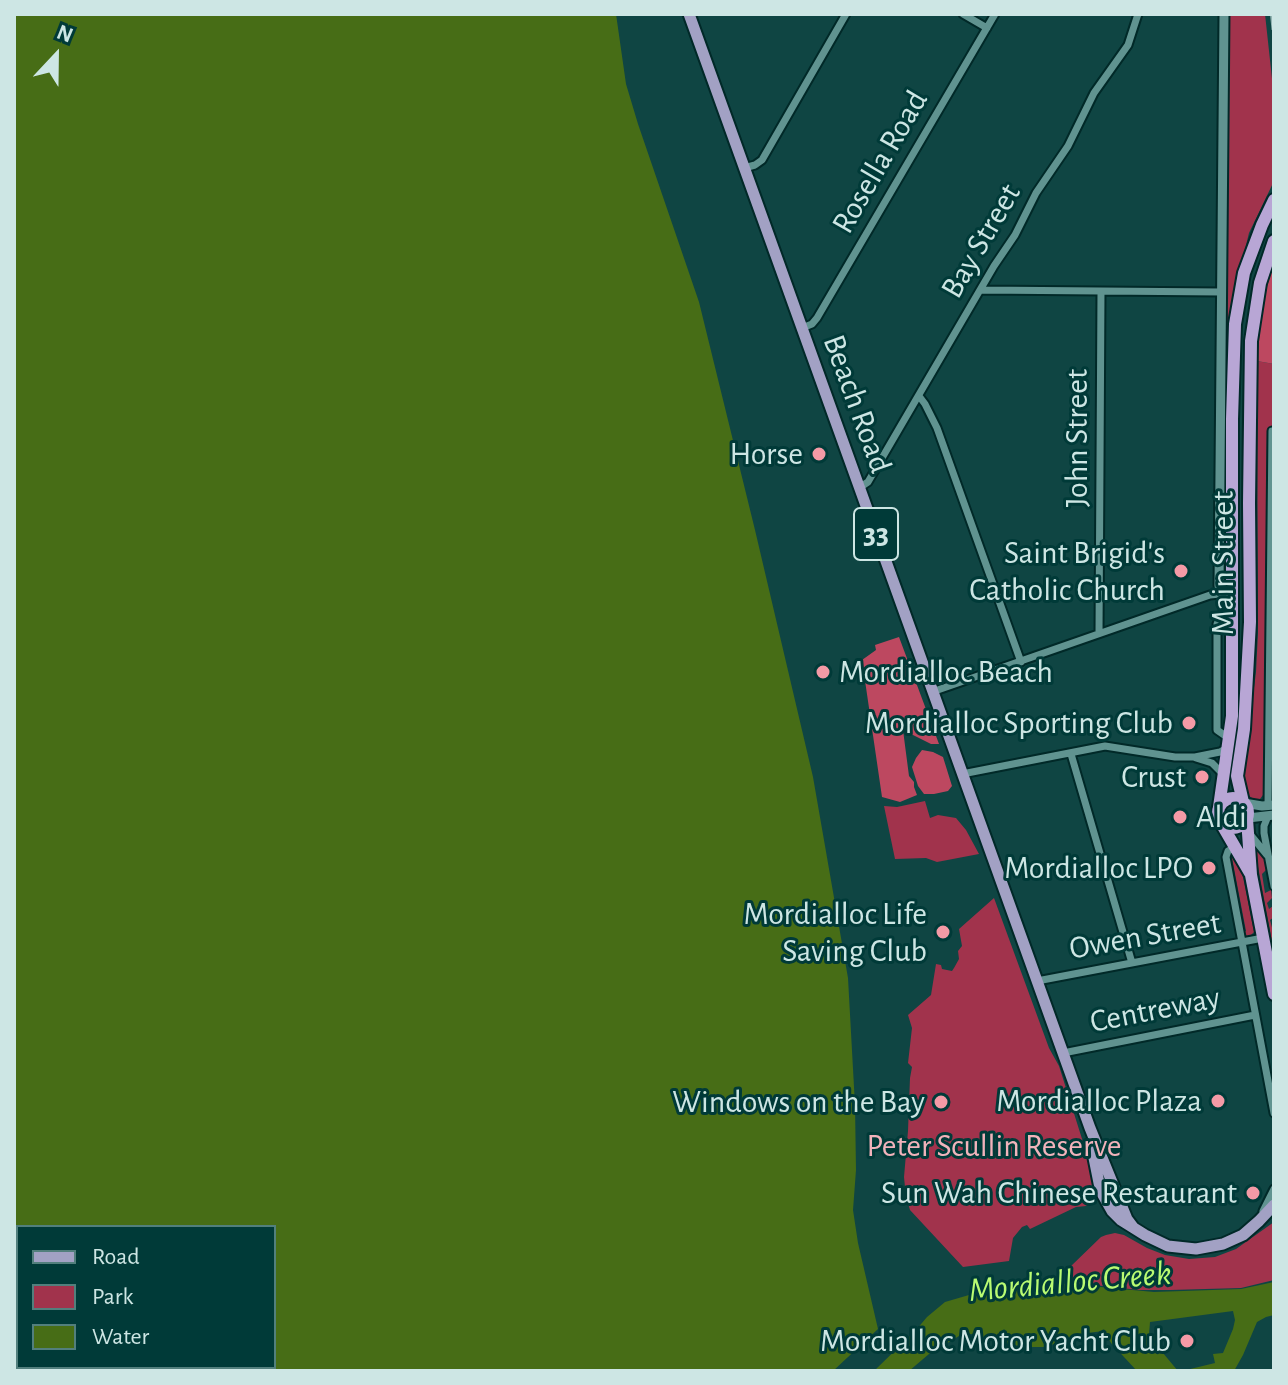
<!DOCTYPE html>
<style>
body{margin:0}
#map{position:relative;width:1288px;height:1385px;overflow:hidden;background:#0f4543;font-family:"Alegreya Sans",sans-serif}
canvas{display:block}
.frame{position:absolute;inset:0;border:16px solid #cde6e4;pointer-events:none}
.legend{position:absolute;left:16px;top:1225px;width:260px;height:144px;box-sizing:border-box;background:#003a38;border:2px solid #527f7d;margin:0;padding:10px 14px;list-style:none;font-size:24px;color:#cde6e4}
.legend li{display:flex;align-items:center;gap:16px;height:40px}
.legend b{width:40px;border:2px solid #527f7d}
.north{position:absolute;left:16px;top:16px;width:80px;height:80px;-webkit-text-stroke:6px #003a38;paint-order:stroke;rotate:22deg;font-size:22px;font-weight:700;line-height:32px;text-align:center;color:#cde6e4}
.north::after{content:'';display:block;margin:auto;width:28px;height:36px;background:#cde6e4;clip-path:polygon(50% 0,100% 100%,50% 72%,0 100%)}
</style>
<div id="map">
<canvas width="1288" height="1385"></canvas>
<div class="frame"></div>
<ul class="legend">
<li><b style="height:10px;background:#a2a1c4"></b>Road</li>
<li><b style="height:22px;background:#a1334c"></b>Park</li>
<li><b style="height:22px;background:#476d16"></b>Water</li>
</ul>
<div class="north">N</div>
</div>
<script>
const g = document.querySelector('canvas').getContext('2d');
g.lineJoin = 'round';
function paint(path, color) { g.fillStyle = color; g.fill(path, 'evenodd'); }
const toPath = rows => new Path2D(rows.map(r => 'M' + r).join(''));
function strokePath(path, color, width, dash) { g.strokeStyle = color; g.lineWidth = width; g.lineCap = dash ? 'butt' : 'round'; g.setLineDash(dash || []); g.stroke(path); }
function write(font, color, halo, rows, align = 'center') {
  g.font = font + ' "Alegreya Sans",sans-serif'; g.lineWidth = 6; g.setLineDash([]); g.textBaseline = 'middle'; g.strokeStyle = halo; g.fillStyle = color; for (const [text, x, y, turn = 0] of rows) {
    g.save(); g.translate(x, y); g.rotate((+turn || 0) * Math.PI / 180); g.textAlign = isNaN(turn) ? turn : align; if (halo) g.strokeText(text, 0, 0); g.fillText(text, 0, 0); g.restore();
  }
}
paint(toPath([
 [1229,14,1265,14,1274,97,1274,181,1249,233,1231,306,1229,334,1226,334,1225,218],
 [1257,361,1274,364,1274,430,1267,429,1264,783,1263,795,1260,799,1256,800,1247,795,1243,774,1256,672,1258,633],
 [925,801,930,818,938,815,956,818,966,830,979,854,937,862,926,858,895,859,884,806,897,807],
 [1258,848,1265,861,1266,870,1262,874,1265,893,1271,890,1272,898,1267,903,1269,909,1273,906,1274,909,1274,917,1270,920,1274,935,1274,952,1256,856,1256,849],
 [1235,857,1243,877,1254,932,1251,935,1247,936,1243,932,1246,931,1232,858],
 [994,898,1049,1048,1059,1066,1089,1161,1096,1190,1095,1197,1086,1206,1076,1207,1030,1229,1027,1225,1022,1227,1013,1238,1009,1261,963,1267,910,1210,906,1197,904,1177,908,1131,910,1078,912,1067,908,1063,912,1028,908,1015,931,995,936,964,941,965,942,969,952,971,954,968,959,959,958,951,962,946,959,929],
 [1274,1222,1274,1280,1241,1288,1170,1290,1139,1290,1066,1282,1067,1276,1073,1272,1070,1267,1101,1237,1106,1235,1115,1233,1124,1235,1147,1248,1165,1255,1189,1259,1215,1257,1236,1249]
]), '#a1334c');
paint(toPath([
 [1274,260,1274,364,1257,361,1262,306],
 [899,637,939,744,931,744,903,730,909,776,914,782,914,787,917,795,900,802,882,797,862,660,876,650,875,645],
 [922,750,933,752,943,757,952,786,948,791,934,794,924,794,918,786,912,767,916,758]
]), '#bd4860');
paint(toPath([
 [14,14,616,14,626,84,638,124,699,302,755,530,813,777,848,978,855,1105,856,1170,853,1210,858,1243,878,1329,833,1371,14,1371],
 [18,1227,274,1227,274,1367,18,1367],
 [1046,1282,1154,1292,1241,1289,1274,1282,1274,1315,1266,1317,1257,1322,1243,1355,1234,1371,1182,1371,1215,1363,1213,1354,1223,1353,1233,1329,1235,1320,1233,1311,1150,1322,1149,1335,1162,1335,1162,1340,1153,1341,1178,1371,1137,1371,1111,1343,1104,1331,1087,1333,1045,1347,1026,1347,1002,1343,971,1334,959,1336,929,1354,909,1371,874,1371,916,1330,927,1317,945,1302,969,1295]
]), '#476d16');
const minor = toPath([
 [963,14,987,28],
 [744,168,755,165,762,160,846,14],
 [981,290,1221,292],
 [802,328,812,324,817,318,995,14],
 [919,396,925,404,937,428,1021,662],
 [859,488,868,482,994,266,1015,235,1036,193,1068,146,1094,93,1128,45,1138,14],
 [1099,633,1101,291],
 [932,692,1210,595,1220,594],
 [1230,739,1217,730,1217,624,1221,615,1233,611],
 [1071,754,1132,963],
 [1196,758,1212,763,1222,773],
 [962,774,1105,746,1175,757,1195,757,1220,752,1227,748],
 [1268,806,1272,431],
 [1268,816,1264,826,1264,833,1274,886],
 [1249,833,1267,855],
 [1235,847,1228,851,1226,857,1274,1113],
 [1037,981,1263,938],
 [1063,1053,1255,1015],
 [1263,1211,1274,1189]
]);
const tertiary = toPath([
 [1224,14,1219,585,1220,594,1232,595],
 [1244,803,1262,806,1274,805],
 [1248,818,1274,815]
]);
const primary = toPath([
 [689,14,1090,1128,1127,1219,1133,1227],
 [1091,1143,1099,1183,1103,1195,1112,1211,1121,1220,1145,1235,1168,1246,1196,1249,1223,1244,1243,1235,1259,1221,1274,1205]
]);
const trunk = toPath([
 '1218 813a15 15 0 1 1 30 0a15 15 0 1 1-30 0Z',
 [1243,802,1237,776,1244,729,1250,622,1249,503,1251,341,1260,283,1274,241],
 [1218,814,1232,716,1232,419,1235,324,1244,273,1262,225,1274,200],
 [1247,819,1251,875,1274,994],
 [1221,823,1250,873]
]);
strokePath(minor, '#012928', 11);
strokePath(tertiary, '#012928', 13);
strokePath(primary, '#012928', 15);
strokePath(trunk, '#012928', 16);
strokePath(minor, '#609390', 7);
strokePath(tertiary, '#609390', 9);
strokePath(primary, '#a2a1c4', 11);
strokePath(trunk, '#b8a6d5', 12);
strokePath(toPath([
 [1271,14,1274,44]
]), '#93b5b3', 2, [16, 8]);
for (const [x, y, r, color] of [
 [819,454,8,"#f49aa6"],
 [1181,571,8,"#f49aa6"],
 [823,672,8,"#f49aa6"],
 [1189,723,8,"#f49aa6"],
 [1202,777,8,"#f49aa6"],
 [1180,817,8,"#f49aa6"],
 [1209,868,8,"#f49aa6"],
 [943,932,8,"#f49aa6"],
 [1218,1101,8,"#f49aa6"],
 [941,1102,8,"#f49aa6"],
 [1253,1193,8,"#f49aa6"],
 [1187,1341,8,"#f49aa6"]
]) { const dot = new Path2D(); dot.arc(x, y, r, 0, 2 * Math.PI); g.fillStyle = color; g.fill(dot); strokePath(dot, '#003a38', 3); }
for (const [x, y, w] of [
 [876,534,44]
]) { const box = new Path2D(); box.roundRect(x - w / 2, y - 26, w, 52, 6); g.fillStyle = '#003a38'; g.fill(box); strokePath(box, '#cde6e4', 2); }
write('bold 30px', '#cde6e4', null, [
 ["33",876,534]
]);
write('32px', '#cde6e4', '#003a38', [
 ["Rosella Road",880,162,-60],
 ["Bay Street",981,241,-60],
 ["Beach Road",857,404,70],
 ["John Street",1077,438,-90],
 ["Main Street",1223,563,-90],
 ["Owen Street",1145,936,-10],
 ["Centreway",1155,1010,-11]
]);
write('32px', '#cde6e4', '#003a38', [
 ["Horse",803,454],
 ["Saint Brigid's",1165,553],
 ["Catholic Church",1165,590],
 ["Mordialloc Beach",839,672,"left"],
 ["Mordialloc Sporting Club",1173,723],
 ["Crust",1186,777],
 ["Aldi",1196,817,"left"],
 ["Mordialloc LPO",1193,868],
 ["Mordialloc Life",927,914],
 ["Saving Club",927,951],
 ["Mordialloc Plaza",1202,1101],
 ["Windows on the Bay",925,1102],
 ["Sun Wah Chinese Restaurant",1237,1193],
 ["Mordialloc Motor Yacht Club",1171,1341]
], 'right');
write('32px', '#f1b3bb', '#003a38', [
 ["Peter Scullin Reserve",994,1146]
]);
write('italic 34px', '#b9fb72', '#003a38', [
 ["Mordialloc Creek",1070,1282,-5]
]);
</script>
